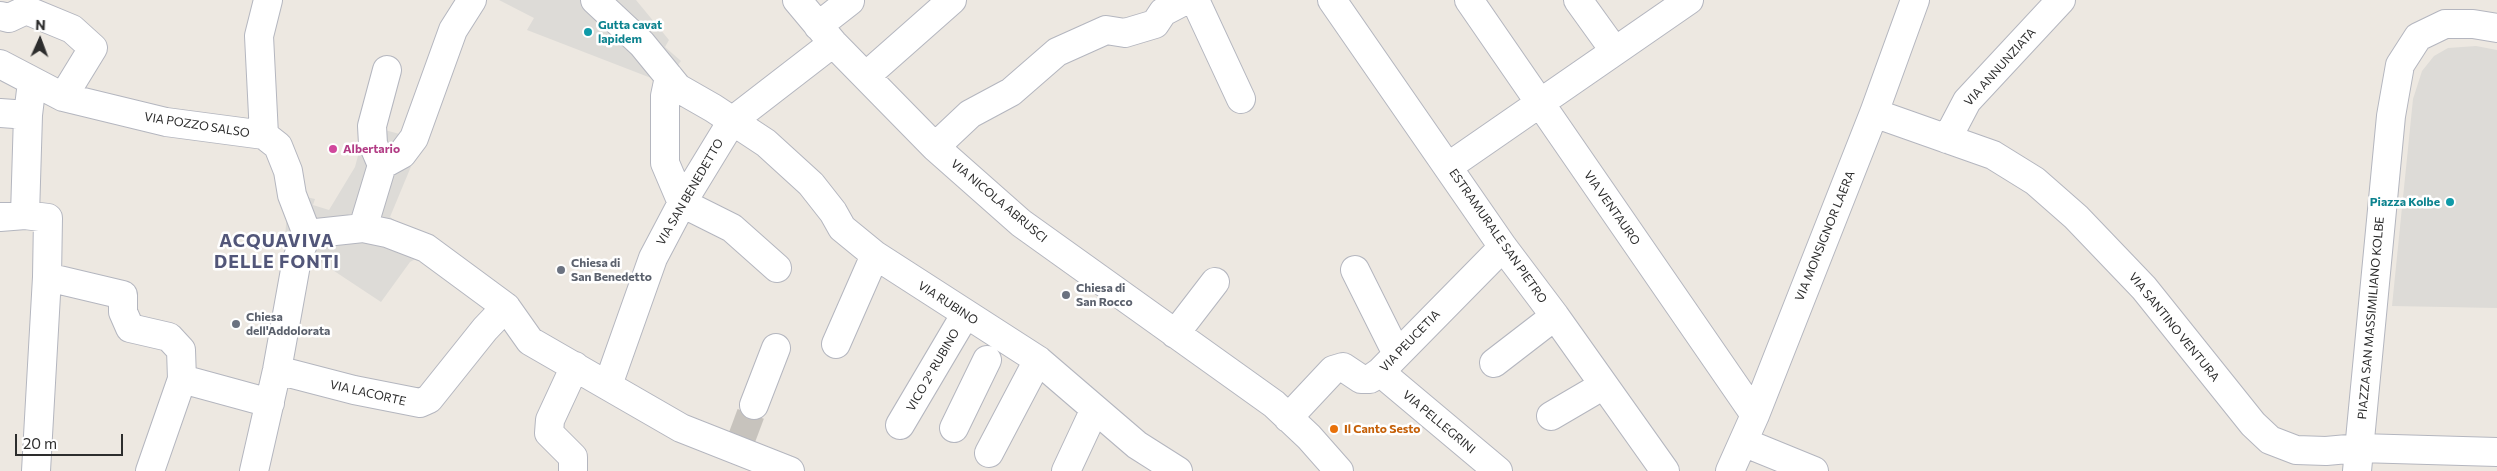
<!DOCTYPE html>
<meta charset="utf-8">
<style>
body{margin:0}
#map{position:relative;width:2497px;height:471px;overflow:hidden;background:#ede8e1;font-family:Commissioner,sans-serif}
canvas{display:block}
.north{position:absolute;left:15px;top:15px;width:50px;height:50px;-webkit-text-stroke:4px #fff;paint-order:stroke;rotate:2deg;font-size:14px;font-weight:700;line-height:20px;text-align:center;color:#2d2d2d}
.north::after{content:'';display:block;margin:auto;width:18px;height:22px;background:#2d2d2d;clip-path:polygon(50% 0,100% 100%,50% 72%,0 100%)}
.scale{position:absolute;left:15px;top:434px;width:108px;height:22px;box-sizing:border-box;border:2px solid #2d2d2d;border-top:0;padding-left:6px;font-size:15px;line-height:18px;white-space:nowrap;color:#2d2d2d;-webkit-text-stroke:4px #fff;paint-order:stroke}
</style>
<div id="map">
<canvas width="2497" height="471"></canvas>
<div class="north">N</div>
<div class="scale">20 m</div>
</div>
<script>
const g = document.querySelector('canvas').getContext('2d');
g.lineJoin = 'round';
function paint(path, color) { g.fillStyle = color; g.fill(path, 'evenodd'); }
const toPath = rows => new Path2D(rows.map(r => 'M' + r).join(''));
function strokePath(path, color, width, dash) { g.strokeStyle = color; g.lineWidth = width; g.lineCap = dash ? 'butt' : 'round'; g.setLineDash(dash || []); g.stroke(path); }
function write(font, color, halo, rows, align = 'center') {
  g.font = font + ' Commissioner,sans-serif'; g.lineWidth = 5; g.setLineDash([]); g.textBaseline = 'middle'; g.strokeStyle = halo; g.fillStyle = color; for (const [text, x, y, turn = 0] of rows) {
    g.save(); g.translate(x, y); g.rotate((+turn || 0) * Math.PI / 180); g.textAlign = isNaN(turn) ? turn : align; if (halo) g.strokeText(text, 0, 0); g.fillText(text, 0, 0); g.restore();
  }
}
paint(toPath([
 [499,0,636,0,669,40,665,47,681,61,664,83,527,30,534,18],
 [2476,46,2497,50,2497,308,2392,306,2413,99,2422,71,2434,56,2448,48],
 [366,125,422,140,390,217,409,230,423,255,410,262,381,302,316,259,312,263,284,257,287,208,298,195,315,199,313,205,329,210,355,167]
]), '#dddbd7');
strokePath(toPath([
 [741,440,754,405]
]), '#c7c3bd', 28, [28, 14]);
const minor = toPath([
 [595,0,642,44,678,88,713,108,766,143,811,184,833,212,842,228,875,255,1038,360,1137,445,1178,471],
 [797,0,833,43,935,147,1021,223,1274,404,1309,437,1339,471],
 [1195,0,1241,99],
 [1332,0,1503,247,1555,316,1665,471],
 [1469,0,1755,415],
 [1578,0,1614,50],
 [0,16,9,18,26,10,72,29,93,48,63,97],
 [818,26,850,1],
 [0,64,63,97,166,122,264,135,278,146,288,171,292,195,307,234],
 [866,76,952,0],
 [669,77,665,96,665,163,682,203,732,228,777,268],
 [0,113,28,115],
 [1874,113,1993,155,2035,181,2076,217,2144,288,2253,424,2270,440,2296,450,2326,451,2359,448,2497,452],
 [264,135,259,36,268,0],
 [1947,139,1967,101,2061,0],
 [935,147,970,114,1011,92,1057,52,1106,30,1125,33,1155,24,1163,12,1186,0],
 [382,165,402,154,414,138,453,30,472,0],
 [382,165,373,144,372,126,387,70],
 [1449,166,1689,0],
 [25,215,28,115,32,82],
 [0,217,25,215,48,218,47,277,123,295,123,312,130,328,169,337,181,350,182,379,150,471],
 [363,228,382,165],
 [307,234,363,228,387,233,426,248,506,307,530,341,681,428,790,471],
 [1355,270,1397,354],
 [1175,334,1215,282],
 [836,344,875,255],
 [1494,363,1555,316],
 [277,370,354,390,420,403,429,399,485,329,506,307],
 [1380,372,1498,471],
 [182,379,270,403],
 [608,385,653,258,682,203,732,121,833,43],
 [754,405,776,348],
 [1551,416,1604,385],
 [1288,418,1333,370,1343,367,1361,379,1370,379,1380,372,1503,247],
 [900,425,965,315],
 [954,428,987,360],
 [1743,442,1814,471],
 [989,453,1038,360],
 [36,471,47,277],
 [254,471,277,370,297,259,307,234],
 [573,471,573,457,549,433,550,420,575,366],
 [1066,471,1094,411],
 [1730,471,1755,415,1874,113,1915,0],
 [2357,471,2391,116,2400,65,2418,37,2445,24,2473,24,2497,28]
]);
strokePath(minor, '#b4b6bf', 30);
strokePath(minor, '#fff', 28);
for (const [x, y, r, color] of [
 [588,32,5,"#0f9aa8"],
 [333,149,5,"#d1479c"],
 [2450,202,5,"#0f9aa8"],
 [561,270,5,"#6b7280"],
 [1066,295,5,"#6b7280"],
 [236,324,5,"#6b7280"],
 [1334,429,5,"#e8710a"]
]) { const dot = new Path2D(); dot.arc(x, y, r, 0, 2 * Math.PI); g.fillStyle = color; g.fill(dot); strokePath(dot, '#fff', 2); }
write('bold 12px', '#0d838f', '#fff', [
 ["Gutta cavat",598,25],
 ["lapidem",598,39],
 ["Piazza Kolbe",2440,202,"right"]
], 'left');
write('12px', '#2d2d2d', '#fff', [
 ["VIA ANNUNZIATA",2000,67,-48],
 ["VIA POZZO SALSO",197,125,9],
 ["VIA SAN BENEDETTO",690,192,-60],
 ["VIA NICOLA ABRUSCI",999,201,40],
 ["VIA VENTAURO",1612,208,55],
 ["ESTRAMURALE SAN PIETRO",1498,236,55],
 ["VIA MONSIGNOR LAERA",1825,236,-68],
 ["VIA RUBINO",948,303,33],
 ["PIAZZA SAN MASSIMILIANO KOLBE",2371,318,-85],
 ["VIA SANTINO VENTURA",2174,327,51],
 ["VIA PEUCETIA",1410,341,-46],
 ["VICO 2° RUBINO",933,370,-60],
 ["VIA LACORTE",368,393,13],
 ["VIA PELLEGRINI",1439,422,40]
]);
write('bold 12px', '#b23c85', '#fff', [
 ["Albertario",343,149]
], 'left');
write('bold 12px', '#5b616d', '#fff', [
 ["Chiesa di",571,263],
 ["San Benedetto",571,277],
 ["Chiesa di",1076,288],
 ["San Rocco",1076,302],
 ["Chiesa",246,317],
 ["dell'Addolorata",246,331]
], 'left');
write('bold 12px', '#c56008', '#fff', [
 ["Il Canto Sesto",1344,429]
], 'left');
g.letterSpacing = '1px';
write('bold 18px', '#525679', '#fff', [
 ["ACQUAVIVA",277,241],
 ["DELLE FONTI",277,262]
]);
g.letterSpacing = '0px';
</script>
